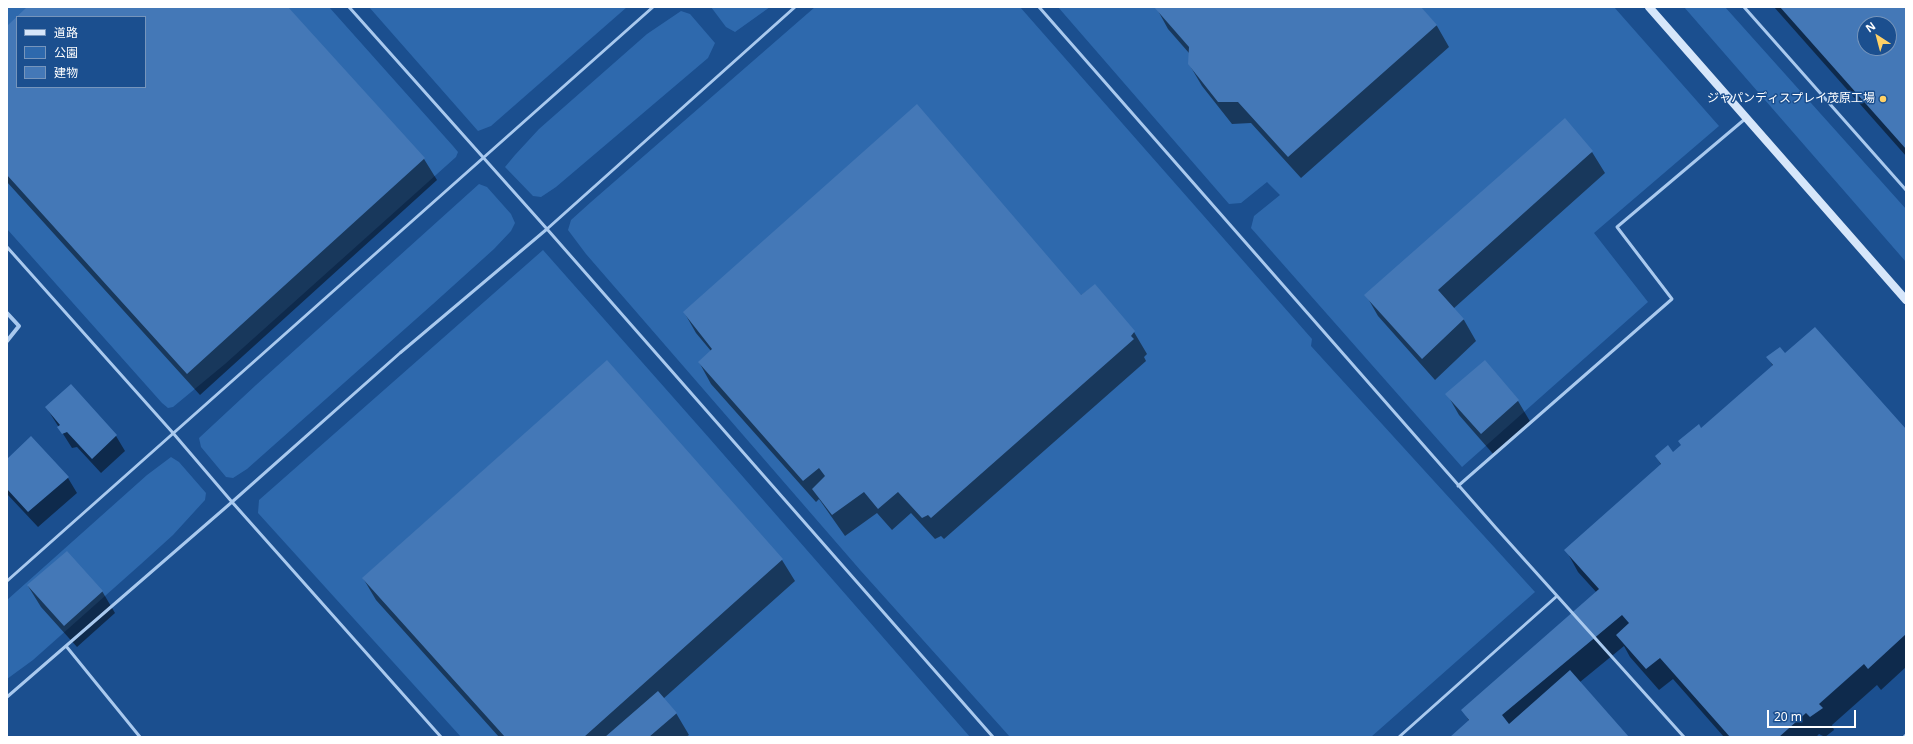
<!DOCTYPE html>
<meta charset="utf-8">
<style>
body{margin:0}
#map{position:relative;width:1913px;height:744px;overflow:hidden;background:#1b4f8f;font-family:"Noto Sans","Noto Sans JP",sans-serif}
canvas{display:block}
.frame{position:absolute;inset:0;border:8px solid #fff;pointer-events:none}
.legend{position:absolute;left:16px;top:16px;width:130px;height:72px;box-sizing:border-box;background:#1b4f8f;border:1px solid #7695bc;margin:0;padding:5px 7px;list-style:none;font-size:12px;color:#fff}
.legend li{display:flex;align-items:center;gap:8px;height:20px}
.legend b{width:20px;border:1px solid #7695bc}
.north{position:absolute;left:1857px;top:16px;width:40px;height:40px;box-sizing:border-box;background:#1b4f8f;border:1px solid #7695bc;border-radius:50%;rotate:324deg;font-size:11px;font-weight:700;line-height:16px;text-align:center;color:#fff}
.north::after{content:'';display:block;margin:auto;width:14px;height:18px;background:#ffd166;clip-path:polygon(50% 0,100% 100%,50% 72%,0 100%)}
.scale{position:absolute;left:1767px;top:710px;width:89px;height:18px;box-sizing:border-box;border:2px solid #fff;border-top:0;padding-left:5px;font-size:12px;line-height:14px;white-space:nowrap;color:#fff;-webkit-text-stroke:3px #1b4f8f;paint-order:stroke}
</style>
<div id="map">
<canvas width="1913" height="744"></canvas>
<div class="frame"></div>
<ul class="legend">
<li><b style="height:5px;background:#d6e6fa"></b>道路</li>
<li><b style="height:11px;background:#2e69ad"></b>公園</li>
<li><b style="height:11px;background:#4478b7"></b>建物</li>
</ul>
<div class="north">N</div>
<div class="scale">20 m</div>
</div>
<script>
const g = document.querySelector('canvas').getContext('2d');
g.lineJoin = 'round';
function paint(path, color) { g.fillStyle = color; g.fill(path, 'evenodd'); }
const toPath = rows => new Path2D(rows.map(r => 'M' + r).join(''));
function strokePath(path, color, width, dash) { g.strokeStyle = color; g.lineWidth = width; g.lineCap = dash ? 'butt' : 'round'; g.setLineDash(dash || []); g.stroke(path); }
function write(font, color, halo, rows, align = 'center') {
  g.font = font + ' "Noto Sans","Noto Sans JP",sans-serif'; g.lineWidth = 3; g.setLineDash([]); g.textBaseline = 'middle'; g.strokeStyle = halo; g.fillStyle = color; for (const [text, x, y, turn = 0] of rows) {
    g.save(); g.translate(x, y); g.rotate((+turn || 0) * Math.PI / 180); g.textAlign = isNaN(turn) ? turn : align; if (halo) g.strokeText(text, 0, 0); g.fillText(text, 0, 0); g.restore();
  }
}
paint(toPath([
 [7,7,329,7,453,146,458,152,456,157,225,364,173,407,168,408,162,403,7,229],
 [17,17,145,17,145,87,17,87],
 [369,7,627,7,491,126,478,131],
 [711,7,770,7,735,32,726,27],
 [815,7,1020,7,1312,339,1311,346,1535,592,1371,737,1010,737,861,571,586,254,568,230,571,220,591,202],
 [1058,7,1614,7,1719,126,1594,233,1648,302,1462,467,1251,228,1254,216,1280,195,1267,182,1241,203,1229,204],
 [1684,7,1725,7,1906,209,1906,262],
 [681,11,690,14,715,43,708,58,556,187,541,197,533,196,505,167,515,155,539,129,647,34],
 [479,184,487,187,511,214,515,223,511,231,494,249,433,304,247,469,233,478,226,477,201,447,199,438,256,385],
 [543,250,710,439,970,737,461,737,258,513,259,500],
 [171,457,179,462,206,493,205,500,173,535,141,564,33,660,7,679,7,600,147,475]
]), '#2e69ad');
paint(toPath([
 [29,7,287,7,424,159,437,180,200,395,7,182,7,27,17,18,17,87,145,87,145,17,18,17],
 [1156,7,1420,7,1437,26,1449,47,1301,178,1251,123,1232,124,1202,86,1189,64,1189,53,1168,29],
 [1774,7,1906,7,1906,156],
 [1865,24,1889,24,1889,48,1865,48],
 [1592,152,1605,173,1453,309,1464,320,1476,341,1435,380,1378,316,1366,295],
 [1095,285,1134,332,1147,354,1144,357,1146,361,944,539,941,536,935,539,911,513,892,530,877,513,845,536,819,499,816,502,711,384,699,362,711,351,696,333,684,312,1080,296],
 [1784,354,1906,431,1906,667,1881,690,1877,685,1832,725,1834,730,1825,737,1819,734,1816,737,1724,737,1673,679,1659,690,1630,657,1624,646,1580,682,1628,737,1451,737,1469,721,1463,710,1597,593,1578,572,1566,550,1661,465,1656,456,1672,454,1773,366,1768,358],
 [607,361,782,560,795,581,663,699,676,713,689,735,686,737,499,737,376,600,363,578],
 [1485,362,1518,401,1531,423,1494,455,1459,415,1447,394],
 [46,407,116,436,125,451,101,473,77,447,72,448],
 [31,438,68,478,77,493,38,527,7,494,7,460],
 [28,586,102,591,115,613,77,647,41,607]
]), '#0007');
paint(toPath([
 [27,7,288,7,425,158,187,374,7,175,7,26],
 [17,17,145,17,145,87,17,87],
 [1154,7,1421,7,1437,25,1288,157,1238,102,1218,102,1188,64,1189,47],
 [1780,7,1906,7,1906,149],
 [1865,24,1889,24,1889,48,1865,48],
 [917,104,1081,295,1095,284,1135,331,1131,336,1134,339,931,518,928,515,922,518,898,492,878,509,864,492,832,515,812,489,825,476,819,468,803,481,698,362,712,349,683,312],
 [1565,118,1593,151,1438,290,1464,319,1422,359,1364,295],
 [1815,327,1906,429,1906,634,1868,669,1864,664,1819,704,1823,708,1810,717,1806,713,1779,737,1730,737,1660,658,1646,669,1616,635,1629,623,1622,615,1502,715,1509,724,1570,670,1629,737,1450,737,1469,720,1461,710,1599,589,1564,550,1661,464,1655,456,1668,445,1673,452,1681,445,1678,441,1699,424,1701,428,1773,365,1766,357,1780,347,1785,353],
 [607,360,783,559,584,737,505,737,362,578],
 [1485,360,1519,400,1481,434,1445,394],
 [71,384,117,435,92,459,67,432,62,434,57,427,60,425,45,407],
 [31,436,69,477,28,512,7,489,7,459],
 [67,551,103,591,64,626,27,585],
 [658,691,677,713,649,737,605,737]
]), '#4478b7');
strokePath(toPath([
 [349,7,547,229,993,737],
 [1039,7,1496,528,1684,737],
 [1744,7,1906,190],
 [7,247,173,433,232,502,441,737],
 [1458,486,1672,299,1617,227,1745,119],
 [7,581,653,7],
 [66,646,140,737],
 [7,697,232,502,400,353,547,229,795,7],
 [1399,737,1557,596],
 [1904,737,1906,735]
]), '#a9c9ee', 3);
strokePath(toPath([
 [7,313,19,326,7,341]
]), '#a9c9ee', 4);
strokePath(toPath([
 [1649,7,1906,300]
]), '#d6e6fa', 8);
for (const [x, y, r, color] of [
 [1883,99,4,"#ffd166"]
]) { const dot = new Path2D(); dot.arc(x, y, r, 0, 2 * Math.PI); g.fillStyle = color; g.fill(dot); strokePath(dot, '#1b4f8f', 1.5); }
write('12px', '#fff', '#1b4f8f', [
 ["ジャパンディスプレイ茂原工場",1875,99]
], 'right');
</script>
